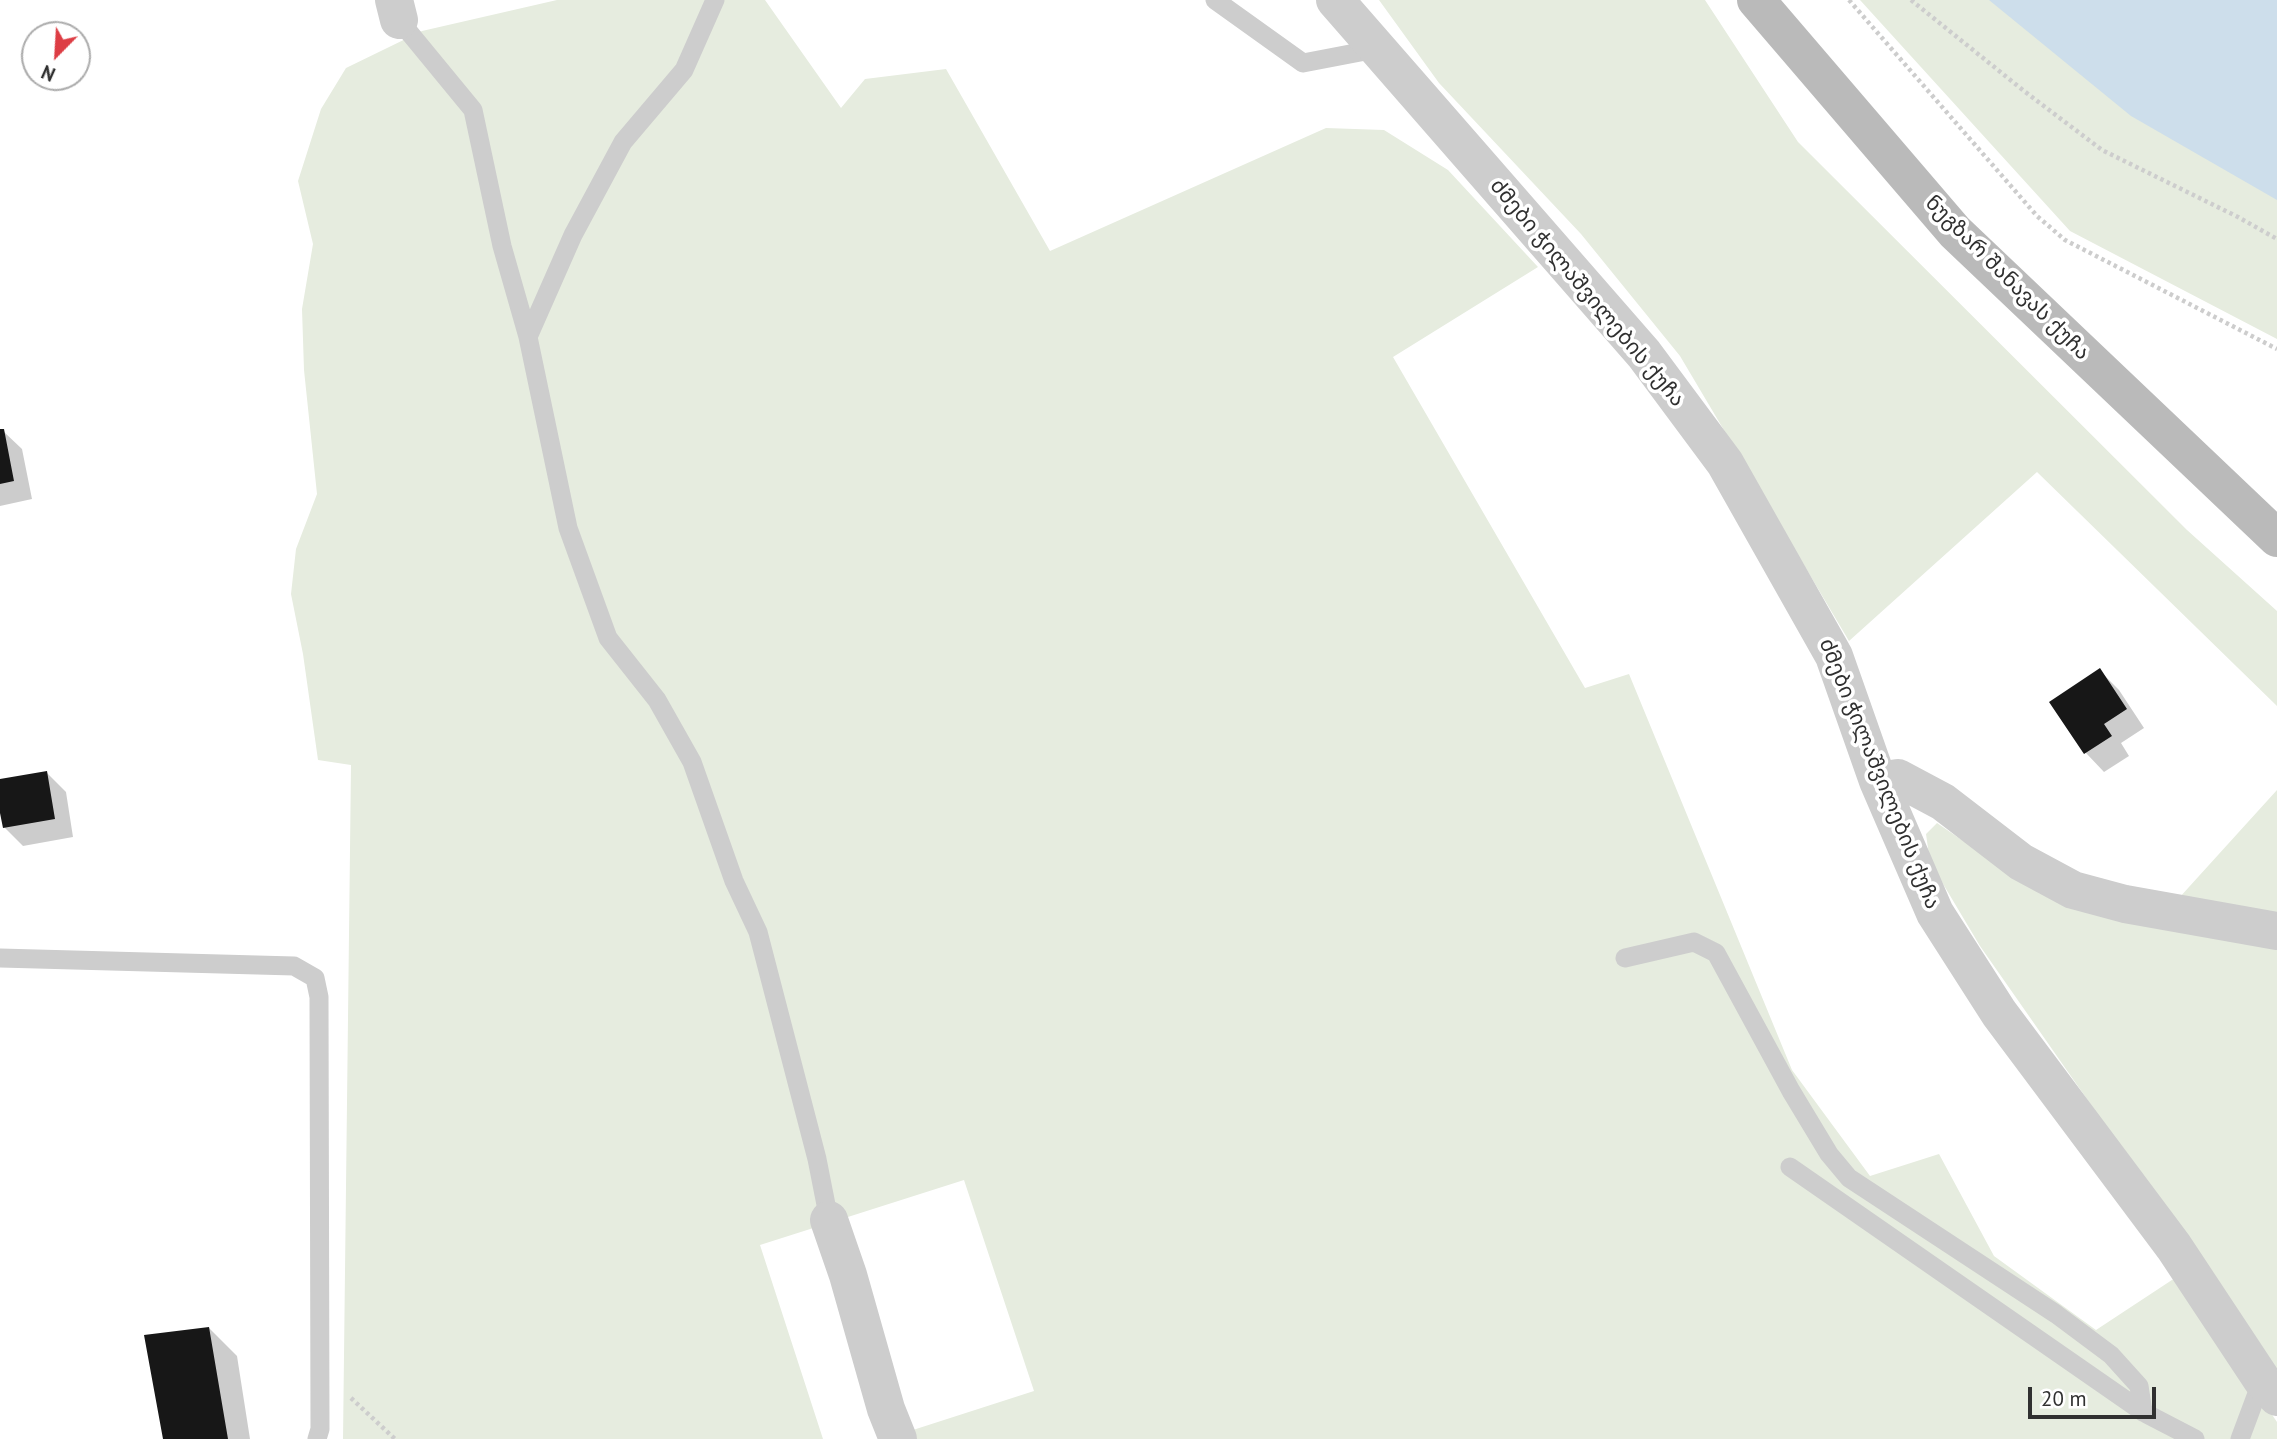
<!DOCTYPE html>
<meta charset="utf-8">
<style>
body{margin:0}
#map{position:relative;width:2277px;height:1439px;overflow:hidden;background:#fff;font-family:"PT Sans",sans-serif}
canvas{display:block}
.north{position:absolute;left:21px;top:21px;width:70px;height:70px;box-sizing:border-box;background:#fff;border:2px solid #acacac;border-radius:50%;rotate:204deg;font-size:19px;font-weight:700;line-height:28px;text-align:center;color:#303030}
.north::after{content:'';display:block;margin:auto;width:24px;height:32px;background:#dd3d44;clip-path:polygon(50% 0,100% 100%,50% 72%,0 100%)}
.scale{position:absolute;left:2028px;top:1387px;width:128px;height:32px;box-sizing:border-box;border:4px solid #303030;border-top:0;padding-left:9px;font-size:21px;line-height:24px;white-space:nowrap;color:#303030;-webkit-text-stroke:5px #fff;paint-order:stroke}
</style>
<div id="map">
<canvas width="2277" height="1439"></canvas>
<div class="north">N</div>
<div class="scale">20 m</div>
</div>
<script>
const g = document.querySelector('canvas').getContext('2d');
g.lineJoin = 'round';
function paint(path, color) { g.fillStyle = color; g.fill(path, 'evenodd'); }
const toPath = rows => new Path2D(rows.map(r => 'M' + r).join(''));
function strokePath(path, color, width, dash) { g.strokeStyle = color; g.lineWidth = width; g.lineCap = dash ? 'butt' : 'round'; g.setLineDash(dash || []); g.stroke(path); }
function write(font, color, halo, rows, align = 'center') {
  g.font = font + ' "PT Sans","Noto Sans Georgian",sans-serif'; g.lineWidth = 7; g.setLineDash([]); g.textBaseline = 'middle'; g.strokeStyle = halo; g.fillStyle = color; for (const [text, x, y, turn = 0] of rows) {
    g.save(); g.translate(x, y); g.rotate((+turn || 0) * Math.PI / 180); g.textAlign = isNaN(turn) ? turn : align; if (halo) g.strokeText(text, 0, 0); g.fillText(text, 0, 0); g.restore();
  }
}
paint(toPath([
 [557,0,765,0,841,108,865,79,946,69,1050,251,1326,128,1384,130,1448,170,1538,267,1393,357,1585,688,1629,674,1792,1070,1870,1176,1939,1154,1994,1256,2096,1330,2178,1276,2277,1422,2277,1439,885,1439,1034,1391,964,1180,760,1245,823,1439,343,1439,351,765,318,760,303,654,291,594,296,549,317,494,304,370,302,309,313,244,298,181,321,109,346,68,422,31],
 [1379,0,1705,0,1798,142,2187,530,2277,611,2277,706,2037,472,1849,641,1680,356,1581,234,1439,83],
 [1860,0,2056,0,2277,164,2277,339,2070,231],
 [2277,790,2277,1378,2147,1185,1980,946,1930,862,1926,834,1937,823,2039,893,2097,915,2179,898]
]), '#e6ecdf');
paint(toPath([
 [1989,0,2277,0,2277,200,2131,116]
]), '#cddeeb');
paint(toPath([
 [0,431,3,431,22,449,32,499,0,506],
 [2100,671,2119,690,2144,728,2121,743,2129,756,2104,772,2086,753,2052,703],
 [47,773,66,792,73,837,23,846,4,827,0,802,0,781],
 [209,1328,237,1356,250,1439,165,1439]
]), '#0003');
paint(toPath([
 [0,429,4,429,14,481,0,484],
 [2100,668,2127,709,2104,724,2112,736,2084,754,2049,702],
 [47,771,55,819,3,828,0,813,0,779],
 [209,1327,228,1439,163,1439,144,1335]
]), '#171717');
strokePath(toPath([
 [1849,0,2037,216,2065,240,2277,349],
 [1911,0,2024,91,2102,150,2238,217,2277,239],
 [351,1398,395,1439]
]), '#cdcdcd', 4.5, [3.5, 3.5]);
strokePath(toPath([
 [1215,0,1303,63,1376,49],
 [399,20,473,110,502,246,528,337,568,528,608,638,657,700,692,762,734,881,758,932,817,1159,829,1220],
 [528,337,573,235,623,142,684,70,715,0],
 [0,958,294,966,315,978,319,997,320,1429,317,1439],
 [1625,958,1694,942,1716,953,1791,1091,1829,1154,1849,1178,2056,1314,2111,1355,2139,1386,2143,1412],
 [1790,1167,2143,1412,2195,1439],
 [2240,1439,2262,1380]
]), '#cdcdcd', 19);
strokePath(toPath([
 [394,0,399,20],
 [1335,0,1644,354,1725,463,1834,656,1878,781,1935,913,1999,1013,2174,1247,2262,1380,2277,1397],
 [1878,781,1898,778,1943,802,2021,862,2073,890,2125,904,2277,931],
 [829,1220,848,1275,886,1409,898,1439]
]), '#cdcdcd', 38);
strokePath(toPath([
 [1756,0,1955,232,2277,538]
]), '#bababa', 38);
write('21px', '#303030', '#fff', [
 ["ნუგზარ შანავას ქუჩა",2007,278,45],
 ["ძმები ჭილაშვილების ქუჩა",1587,293,50],
 ["ძმები ჭილაშვილების ქუჩა",1879,774,68]
]);
</script>
